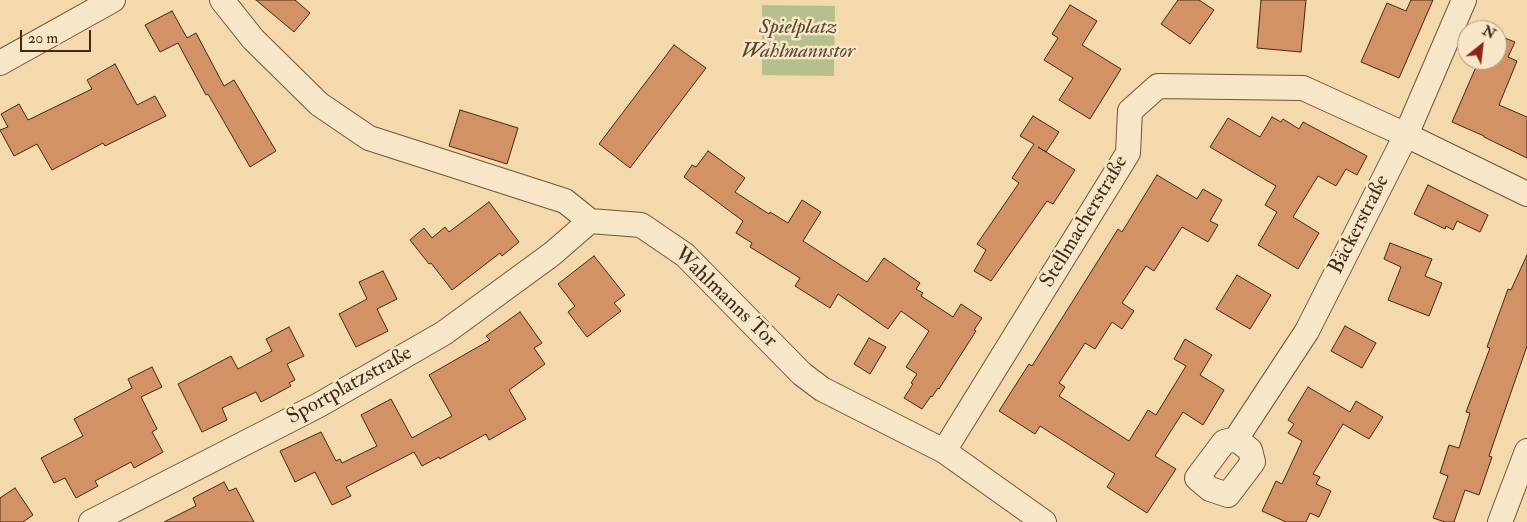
<!DOCTYPE html>
<meta charset="utf-8">
<style>
body{margin:0}
#map{position:relative;width:1527px;height:522px;overflow:hidden;background:#f3d9ab;font-family:"IM FELL Double Pica",serif}
canvas{display:block}
.north{position:absolute;left:1457px;top:20px;width:50px;height:50px;box-sizing:border-box;background:#f7e6c8;border:1px solid #af9a81;border-radius:50%;rotate:29deg;font-size:14px;font-weight:700;line-height:20px;text-align:center;color:#442816}
.north::after{content:'';display:block;margin:auto;width:18px;height:22px;background:#8f2418;clip-path:polygon(50% 0,100% 100%,50% 72%,0 100%)}
.scale{position:absolute;left:20px;top:30px;width:71px;height:22px;box-sizing:border-box;border:2px solid #442816;border-top:0;padding-left:6px;font-size:15px;line-height:18px;white-space:nowrap;color:#442816;-webkit-text-stroke:4px #f7e6c8;paint-order:stroke}
</style>
<div id="map">
<canvas width="1527" height="522"></canvas>
<div class="north">N</div>
<div class="scale">20 m</div>
</div>
<script>
const g = document.querySelector('canvas').getContext('2d');
g.lineJoin = 'round';
function paint(path, color) { g.fillStyle = color; g.fill(path, 'evenodd'); }
const toPath = rows => new Path2D(rows.map(r => 'M' + r).join(''));
function strokePath(path, color, width, dash) { g.strokeStyle = color; g.lineWidth = width; g.lineCap = dash ? 'butt' : 'round'; g.setLineDash(dash || []); g.stroke(path); }
function write(font, color, halo, rows, align = 'center') {
  g.font = font + ' "IM FELL Double Pica",serif'; g.lineWidth = 5; g.setLineDash([]); g.textBaseline = 'middle'; g.strokeStyle = halo; g.fillStyle = color; for (const [text, x, y, turn = 0] of rows) {
    g.save(); g.translate(x, y); g.rotate((+turn || 0) * Math.PI / 180); g.textAlign = isNaN(turn) ? turn : align; if (halo) g.strokeText(text, 0, 0); g.fillText(text, 0, 0); g.restore();
  }
}
paint(toPath([
 [762,5,835,6,834,76,762,75]
]), '#b5c08d');
const building = toPath([
 [256,0,295,0,310,13,294,32,256,0],
 [1178,0,1199,0,1214,10,1190,44,1161,24,1178,0],
 [1261,0,1306,0,1301,52,1257,48,1261,0],
 [1411,0,1433,0,1399,78,1361,62,1387,3,1406,11,1411,0],
 [1070,5,1097,21,1082,45,1121,69,1090,119,1059,100,1073,78,1044,60,1058,38,1052,34,1070,5],
 [172,11,187,38,196,33,224,86,234,80,276,151,250,167,208,94,206,95,178,43,160,52,145,25,172,11],
 [1497,35,1515,42,1508,57,1517,61,1499,105,1527,117,1527,158,1484,137,1484,136,1452,122,1476,67,1467,64,1469,60,1497,60,1497,35],
 [674,45,706,68,630,168,599,144,674,45],
 [115,64,137,105,155,96,166,116,105,146,103,143,52,170,37,144,14,156,0,130,8,127,1,114,19,104,28,120,92,89,87,80,115,64],
 [460,110,518,128,507,164,449,146,460,110],
 [1033,116,1059,132,1046,152,1038,147,1075,170,1053,204,1047,201,991,281,974,271,986,250,977,244,1019,183,1012,178,1034,144,1020,136,1033,116],
 [1272,117,1281,122,1283,119,1299,129,1303,122,1367,156,1357,175,1346,169,1336,186,1318,176,1293,217,1319,233,1298,269,1258,245,1277,212,1265,205,1276,186,1210,147,1228,118,1260,137,1272,117],
 [708,151,745,178,735,192,769,214,770,212,788,223,802,200,821,212,803,241,867,282,884,258,920,283,916,289,923,293,921,296,953,317,961,304,982,318,974,330,976,331,939,389,938,388,932,397,931,396,922,409,904,398,913,384,911,383,917,374,906,367,929,331,901,311,888,329,838,294,830,308,795,286,800,278,750,247,752,243,736,233,743,221,684,177,692,165,696,167,708,151],
 [1157,175,1197,199,1203,189,1222,200,1210,221,1218,225,1208,242,1182,227,1154,271,1146,266,1122,303,1134,311,1122,329,1112,322,1095,349,1085,343,1059,383,1065,387,1059,396,1129,441,1148,410,1156,415,1186,366,1174,359,1185,339,1212,355,1200,375,1224,390,1203,425,1183,412,1155,456,1176,469,1147,513,1107,487,1115,474,1040,426,1035,434,999,411,1029,364,1032,366,1118,229,1122,232,1157,175],
 [1428,185,1488,215,1480,232,1457,221,1453,230,1446,226,1445,229,1414,214,1428,185],
 [489,202,519,242,502,256,500,253,452,290,431,263,429,264,410,240,424,228,432,238,445,227,449,232,489,202],
 [1390,243,1432,259,1425,276,1442,283,1429,316,1388,300,1401,267,1384,259,1390,243],
 [1527,255,1527,346,1489,456,1492,457,1479,495,1465,490,1454,522,1445,522,1433,518,1448,476,1440,473,1449,445,1459,448,1470,413,1466,412,1490,348,1487,347,1508,289,1511,290,1527,255],
 [594,256,625,295,614,303,621,311,587,337,568,312,575,306,558,284,594,256],
 [383,271,397,299,377,309,388,331,356,347,339,314,367,299,359,282,383,271],
 [1237,275,1271,295,1250,329,1216,309,1237,275],
 [520,312,542,343,534,348,545,364,509,390,526,419,489,440,486,434,440,459,439,457,422,466,414,452,346,487,351,496,332,505,315,472,295,482,280,451,321,432,336,461,340,459,342,463,377,446,361,415,391,399,412,438,452,416,429,375,490,340,486,336,520,312],
 [1345,326,1376,343,1362,368,1331,351,1345,326],
 [289,327,304,356,287,364,295,380,289,383,291,386,261,402,256,392,222,408,227,420,202,432,178,384,231,356,238,369,272,351,266,339,289,327],
 [869,338,886,347,870,374,854,364,869,338],
 [152,367,162,387,141,397,157,429,152,432,163,452,134,468,131,462,95,481,98,486,76,498,65,478,54,483,41,458,83,436,74,419,132,388,128,379,152,367],
 [1308,387,1350,412,1356,401,1383,417,1369,439,1343,424,1313,474,1320,477,1316,484,1331,491,1319,517,1310,513,1306,522,1286,522,1262,511,1276,481,1282,484,1302,441,1288,433,1294,424,1288,420,1308,387],
 [224,482,229,491,236,488,254,522,164,522,196,506,193,498,224,482],
 [15,488,33,515,23,522,0,522,0,498,15,488]
]);
paint(building, '#d39266');
strokePath(building, '#442816', 1);
const minor = toPath([
 [222,0,253,39,319,104,369,138,565,201,590,221,641,225,685,255,802,374,822,389,944,451,1044,522],
 [0,63,113,0],
 [1236,439,1250,450,1253,462,1228,495,1210,489,1197,478,1224,442,1236,439,1307,331,1406,135,1464,0],
 [944,451,1128,153,1130,111,1158,86,1303,88,1406,135,1527,194],
 [91,522,319,405,444,333,552,254,590,221],
 [1500,522,1527,451]
]);
strokePath(minor, '#70543b', 26);
strokePath(minor, '#f7e6c8', 24);
write('italic 21px', '#5b462e', '#f7e6c8', [
 ["Spielplatz",798,28],
 ["Wahlmannstor",798,52]
]);
write('21px', '#442816', '#f7e6c8', [
 ["Stellmacherstraße",1085,222,-59],
 ["Bäckerstraße",1360,225,-63],
 ["Wahlmanns Tor",725,298,44],
 ["Sportplatzstraße",350,386,-29]
]);
</script>
